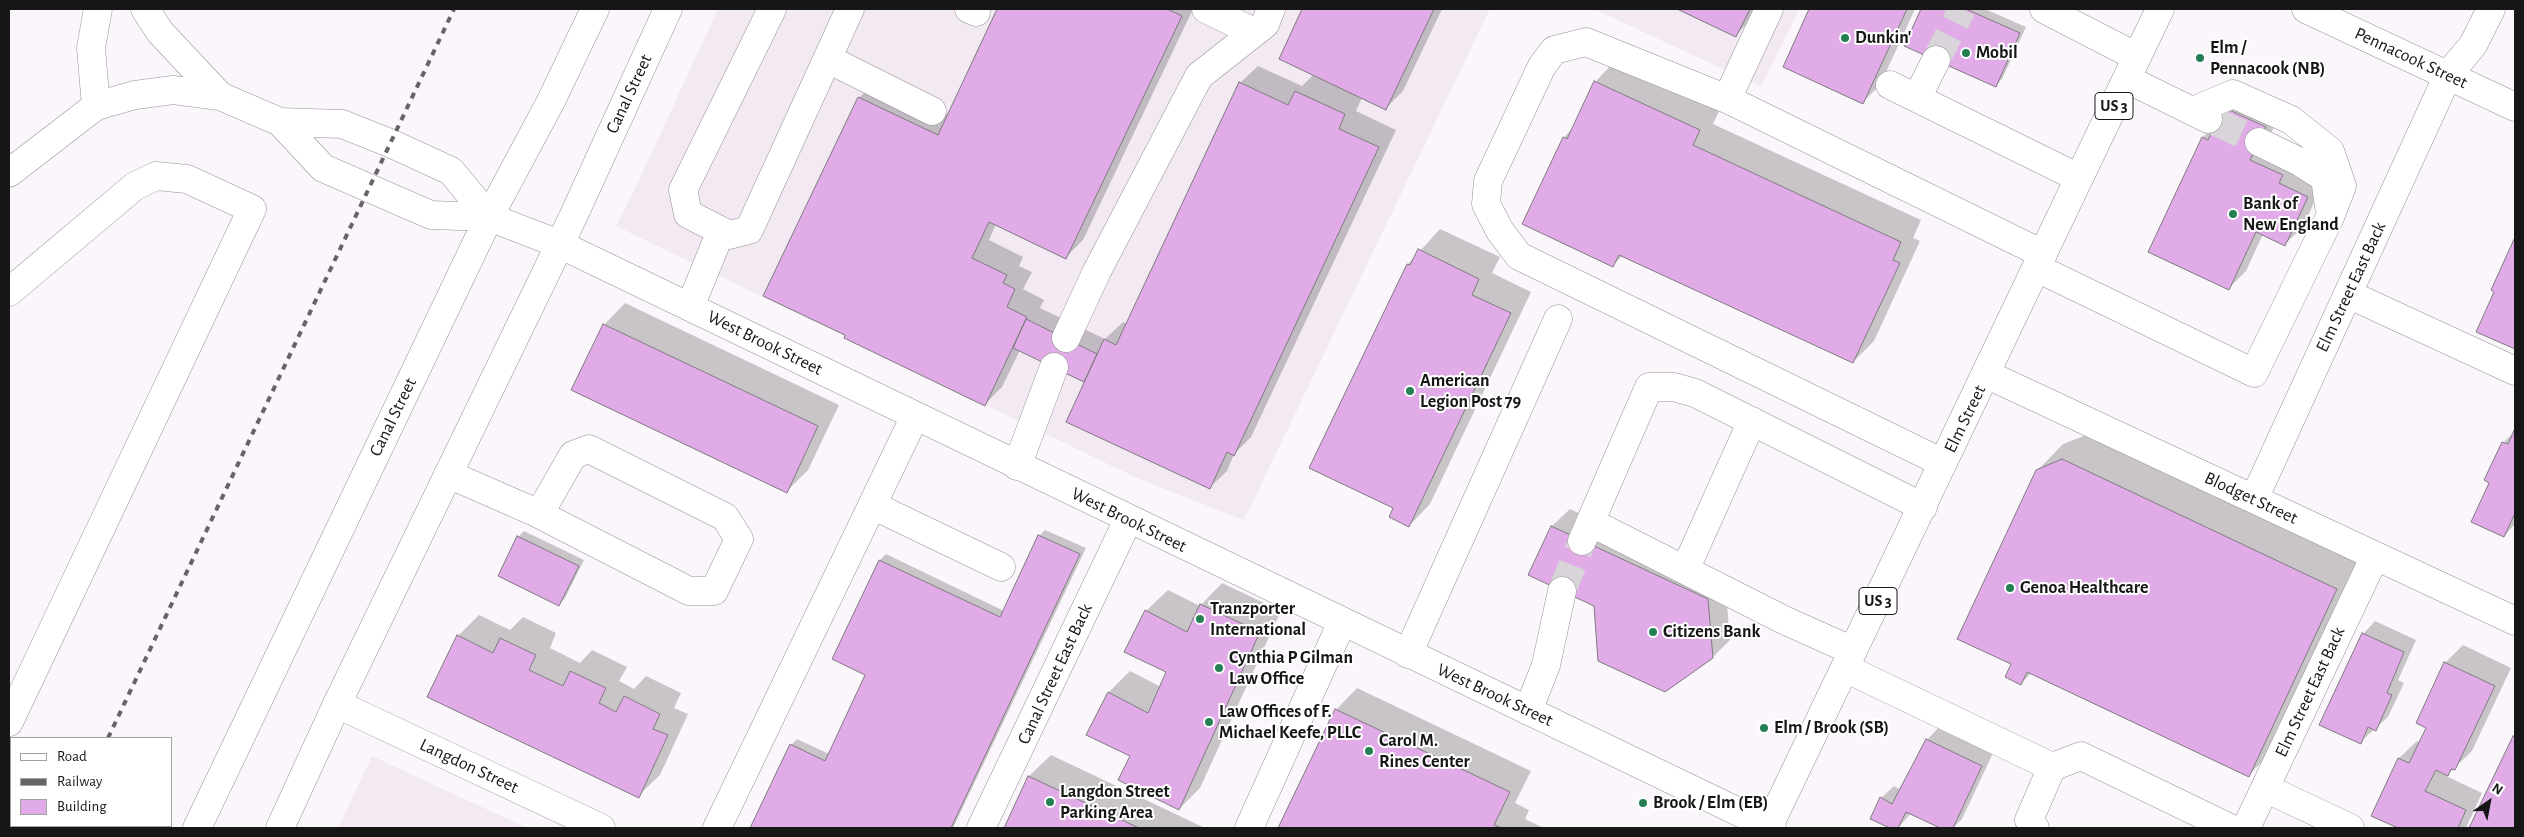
<!DOCTYPE html>
<style>
body{margin:0}
#map{position:relative;width:2524px;height:837px;overflow:hidden;background:#faf6fb;font-family:"Alegreya Sans",sans-serif}
canvas{display:block}
.frame{position:absolute;inset:0;border:10px solid #171617;pointer-events:none}
.legend{position:absolute;left:10px;top:737px;width:162px;height:90px;box-sizing:border-box;background:#fff;border:1px solid #a2a2a2;margin:0;padding:6px 9px;list-style:none;font-size:15px;color:#171617}
.legend li{display:flex;align-items:center;gap:10px;height:25px}
.legend b{width:25px;border:1px solid #a2a2a2}
.north{position:absolute;left:2464px;top:777px;width:50px;height:50px;-webkit-text-stroke:4px #fff;paint-order:stroke;rotate:33deg;font-size:14px;font-weight:700;line-height:20px;text-align:center;color:#171617}
.north::after{content:'';display:block;margin:auto;width:18px;height:22px;background:#171617;clip-path:polygon(50% 0,100% 100%,50% 72%,0 100%)}
</style>
<div id="map">
<canvas width="2524" height="837"></canvas>
<div class="frame"></div>
<ul class="legend">
<li><b style="height:6px;background:#fff"></b>Road</li>
<li><b style="height:6px;background:#666467"></b>Railway</li>
<li><b style="height:14px;background:#e0abe7"></b>Building</li>
</ul>
<div class="north">N</div>
</div>
<script>
const g = document.querySelector('canvas').getContext('2d');
g.lineJoin = 'round';
function paint(path, color) { g.fillStyle = color; g.fill(path, 'evenodd'); }
const toPath = rows => new Path2D(rows.map(r => 'M' + r).join(''));
function strokePath(path, color, width, dash) { g.strokeStyle = color; g.lineWidth = width; g.lineCap = dash ? 'butt' : 'round'; g.setLineDash(dash || []); g.stroke(path); }
function write(font, color, halo, rows, align = 'center') {
  g.font = font + ' "Alegreya Sans",sans-serif'; g.lineWidth = 4; g.setLineDash([]); g.textBaseline = 'middle'; g.strokeStyle = halo; g.fillStyle = color; for (const [text, x, y, turn = 0] of rows) {
    g.save(); g.translate(x, y); g.rotate((+turn || 0) * Math.PI / 180); g.textAlign = isNaN(turn) ? turn : align; if (halo) g.strokeText(text, 0, 0); g.fillText(text, 0, 0); g.restore();
  }
}
paint(toPath([
 [718,9,1490,9,1244,520,1139,479,616,226,640,178],
 [1594,9,1800,9,1761,87],
 [372,756,527,828,338,828]
]), '#f2e9f3');
paint(toPath([
 [999,9,1193,9,1083,240,1066,257,996,224,989,240,1023,257,1019,266,1032,272,1023,289,1044,300,1040,308,1105,339,1123,322,1127,324,1240,83,1258,66,1302,86,1314,74,1280,58,1304,9,1442,9,1403,91,1386,108,1362,97,1356,111,1396,130,1251,437,1234,454,1227,471,1209,488,1088,376,1083,380,1020,350,1002,387,985,404,859,98,876,80,948,115],
 [1680,9,1760,9,1736,35],
 [1811,9,1915,9,1880,85,1863,102,1784,66],
 [1922,9,1985,9,2026,27,2002,79,1996,85,1906,45],
 [1616,60,1720,109,1713,124,1921,220,1913,238,1920,241,1874,341,1853,362,1623,255,1613,265,1524,223,1564,137,1574,127,1595,82],
 [2224,108,2282,110,2267,142,2324,180,2303,227,2285,244,2263,234,2246,271,2228,289,2149,252,2203,137,2217,124],
 [1440,229,1500,257,1492,273,1531,292,1430,504,1409,526,1395,507,1408,264],
 [2515,240,2515,348,2478,331,2496,291,2493,290],
 [625,303,839,405,808,470,787,491,604,325],
 [2515,431,2515,524,2504,536,2491,483,2503,443],
 [2089,434,2362,563,2274,749,2249,775,2031,673,2021,684,2037,471,2063,444],
 [1570,509,1725,582,1730,640,1713,657,1530,575,1552,526],
 [1045,530,1086,548,953,828,752,828,791,745,797,739,829,754,867,674,880,560,886,554,1004,611,1039,536],
 [524,531,584,560,565,598,559,604,518,537],
 [1222,583,1281,611,1200,788,1179,809,1131,755,1088,735,1109,692,1130,671,1161,687,1168,672,1146,611,1168,590,1200,606],
 [479,615,510,630,523,617,556,633,550,648,580,663,592,650,627,667,619,681,634,689,646,676,681,693,674,708,688,714,660,775,638,796,458,636],
 [2375,621,2416,640,2398,680,2404,683,2388,717,2360,742,2363,634],
 [2463,645,2511,668,2472,751,2446,776,2482,793,2466,828,2401,828,2373,815,2399,758,2417,741,2420,743,2428,727,2445,663],
 [1357,688,1531,771,1515,803,1529,810,1525,819,1544,828,1280,828,1336,710],
 [1939,727,1993,753,1962,819,1953,828,1943,828,1911,813,1898,828,1893,828,1872,818,1881,798,1894,786,1901,790,1927,740],
 [2515,735,2515,828,2471,828,2514,736],
 [1051,755,1205,828,1005,828,1029,776]
]), '#0003');
const building = toPath([
 [997,9,1167,9,1182,16,1066,259,989,222,972,258,1007,275,1003,283,1015,289,1007,307,1027,317,985,406,844,338,845,335,763,296,858,97,938,135,997,9],
 [1302,9,1434,9,1386,110,1279,59,1302,9],
 [1677,9,1750,9,1736,37,1677,9],
 [1809,9,1907,9,1863,104,1783,67,1809,9],
 [1921,9,1966,9,2020,33,1996,87,1904,46,1921,9],
 [1594,81,1700,130,1693,145,1901,242,1893,260,1900,263,1853,363,1619,255,1613,267,1522,224,1563,137,1567,139,1594,81],
 [1239,82,1288,105,1295,91,1345,114,1339,129,1379,147,1234,456,1227,452,1210,489,1066,422,1104,339,1116,345,1239,82],
 [2223,107,2266,127,2250,160,2283,175,2279,183,2308,197,2285,246,2256,232,2229,290,2148,252,2202,137,2208,140,2223,107],
 [2515,237,2515,349,2476,332,2494,292,2491,290,2515,237],
 [1418,249,1479,279,1472,295,1511,313,1409,527,1389,517,1393,508,1309,468,1407,264,1410,265,1418,249],
 [1026,319,1097,354,1084,382,1013,348,1026,319],
 [603,324,818,426,787,493,571,390,603,324],
 [2515,428,2515,513,2504,537,2471,522,2489,483,2484,480,2502,442,2508,444,2515,428],
 [2062,459,2337,589,2249,777,2027,672,2021,685,2005,677,2011,664,1957,639,2036,470,2062,459],
 [1551,526,1708,599,1713,658,1665,692,1598,661,1594,606,1528,575,1551,526],
 [1038,535,1080,554,951,828,750,828,790,744,825,761,865,675,832,659,879,560,1000,617,1038,535],
 [517,536,579,566,559,606,498,576,517,536],
 [1200,604,1260,632,1179,810,1118,780,1130,756,1086,735,1108,692,1148,713,1166,672,1124,652,1145,610,1187,632,1200,604],
 [2362,633,2404,652,2387,693,2392,695,2376,731,2368,727,2361,744,2319,725,2362,633],
 [457,635,493,653,500,638,536,655,529,670,563,686,570,671,606,688,599,703,616,712,624,696,660,714,653,729,668,735,639,798,427,697,457,635],
 [2444,662,2495,686,2455,770,2451,769,2448,776,2436,770,2425,791,2466,810,2458,828,2398,828,2371,816,2398,758,2409,763,2426,728,2416,723,2444,662],
 [1335,709,1510,792,1494,825,1502,828,1278,828,1335,709],
 [2513,736,2515,737,2515,828,2469,828,2513,736],
 [1926,739,1982,766,1953,828,1940,828,1906,812,1898,828,1890,828,1870,819,1880,797,1892,804,1926,739],
 [1028,776,1139,828,1004,828,1028,776]
]);
paint(building, '#e0abe7');
strokePath(building, '#7e7b7f', 1);
strokePath(toPath([
 [1936,60,1962,9],
 [2216,122,2259,142],
 [1562,591,1582,541]
]), '#d8d4d9', 28, [28, 14]);
const minor = toPath([
 [145,9,160,32,220,96],
 [772,9,683,190,688,214,729,235,749,230,850,9],
 [969,9,976,12],
 [1206,9,1254,32],
 [2044,9,2137,57],
 [2306,9,2515,107],
 [828,59,932,111],
 [2127,79,2208,119],
 [1890,85,2079,178],
 [1917,98,1936,60],
 [1727,99,1769,9],
 [96,106,91,48,98,9],
 [280,122,323,168,431,215,489,217,559,244,1772,828],
 [2259,142,2298,161,2325,178,2329,206],
 [9,173,96,106,135,95,173,90,220,96,280,122,342,124,390,143,451,171,489,217],
 [2037,268,2254,373,2330,217,2342,186,2330,151,2291,120,2233,94,2193,111],
 [9,292,135,186,156,176,187,179,252,209,9,722],
 [2348,294,2515,371],
 [690,307,721,231],
 [1066,338,1097,271,1199,76,1265,24,1271,9],
 [1986,374,2515,621],
 [1943,463,1519,256,1500,231,1486,204,1488,181,1542,66,1554,50,1586,42,1727,99,2043,254],
 [1017,466,1054,367],
 [448,474,535,512,545,504,573,455,589,449,725,517,739,539,714,591,689,591,535,512],
 [2254,499,2448,75,2473,45,2491,9],
 [872,505,1001,567],
 [1590,522,1784,620,1853,651],
 [1582,541,1649,387,1674,387,1695,393,1923,507],
 [1685,570,1752,421],
 [1408,654,1558,319],
 [1845,668,2052,767,2029,820,2035,828],
 [337,704,601,828],
 [1528,711,1546,665,1562,591],
 [2052,767,2081,756,2230,828],
 [2265,788,2350,828],
 [197,828,489,217,551,101,595,9],
 [280,828,337,704,573,217,668,9],
 [717,828,915,416],
 [981,828,1128,520],
 [1249,828,1342,622],
 [2246,828,2375,556]
]);
const major = toPath([
 [1768,828,2160,9]
]);
strokePath(minor, '#959296', 29);
strokePath(major, '#959296', 29);
strokePath(minor, '#fff', 28);
strokePath(major, '#fff', 28);
strokePath(toPath([
 [108,738,454,9],
 [66,828,67,826]
]), '#666467', 4, [6, 6]);
for (const [x, y, r, color] of [
 [1845,38,5,"#257f55"],
 [1966,53,5,"#257f55"],
 [2200,58,5,"#257f55"],
 [2233,214,5,"#257f55"],
 [1410,391,5,"#257f55"],
 [2010,588,5,"#257f55"],
 [1200,619,5,"#257f55"],
 [1653,632,5,"#257f55"],
 [1219,668,5,"#257f55"],
 [1209,722,5,"#257f55"],
 [1764,728,5,"#257f55"],
 [1369,751,5,"#257f55"],
 [1050,802,5,"#257f55"],
 [1643,803,5,"#257f55"]
]) { const dot = new Path2D(); dot.arc(x, y, r, 0, 2 * Math.PI); g.fillStyle = color; g.fill(dot); strokePath(dot, '#fff', 2); }
for (const [x, y, w] of [
 [2114,106,38],
 [1878,601,38]
]) { const box = new Path2D(); box.roundRect(x - w / 2, y - 13.5, w, 27, 4); g.fillStyle = '#fff'; g.fill(box); strokePath(box, '#171617', 1); }
write('bold 16px', '#171617', null, [
 ["US 3",2114,106],
 ["US 3",1878,601]
]);
write('bold 18px', '#171617', '#fff', [
 ["Dunkin'",1855,38],
 ["Elm /",2210,48],
 ["Pennacook (NB)",2210,69],
 ["Mobil",1976,53],
 ["Bank of",2243,204],
 ["New England",2243,225],
 ["American",1420,381],
 ["Legion Post 79",1420,402],
 ["Genoa Healthcare",2020,588],
 ["Tranzporter",1210,609],
 ["International",1210,630],
 ["Citizens Bank",1663,632],
 ["Cynthia P Gilman",1229,658],
 ["Law Office",1229,679],
 ["Law Offices of F.",1219,712],
 ["Michael Keefe, PLLC",1219,733],
 ["Elm / Brook (SB)",1774,728],
 ["Carol M.",1379,741],
 ["Rines Center",1379,762],
 ["Langdon Street",1060,792],
 ["Parking Area",1060,813],
 ["Brook / Elm (EB)",1653,803]
], 'left');
write('18px', '#171617', '#fff', [
 ["Pennacook Street",2411,58,25],
 ["Canal Street",629,94,-65],
 ["Elm Street East Back",2351,287,-65],
 ["West Brook Street",765,343,26],
 ["Canal Street",393,417,-64],
 ["Elm Street",1965,419,-64],
 ["Blodget Street",2251,498,25],
 ["West Brook Street",1129,520,26],
 ["Canal Street East Back",1055,674,-65],
 ["Elm Street East Back",2310,692,-65],
 ["West Brook Street",1495,695,25],
 ["Langdon Street",469,766,25]
]);
</script>
